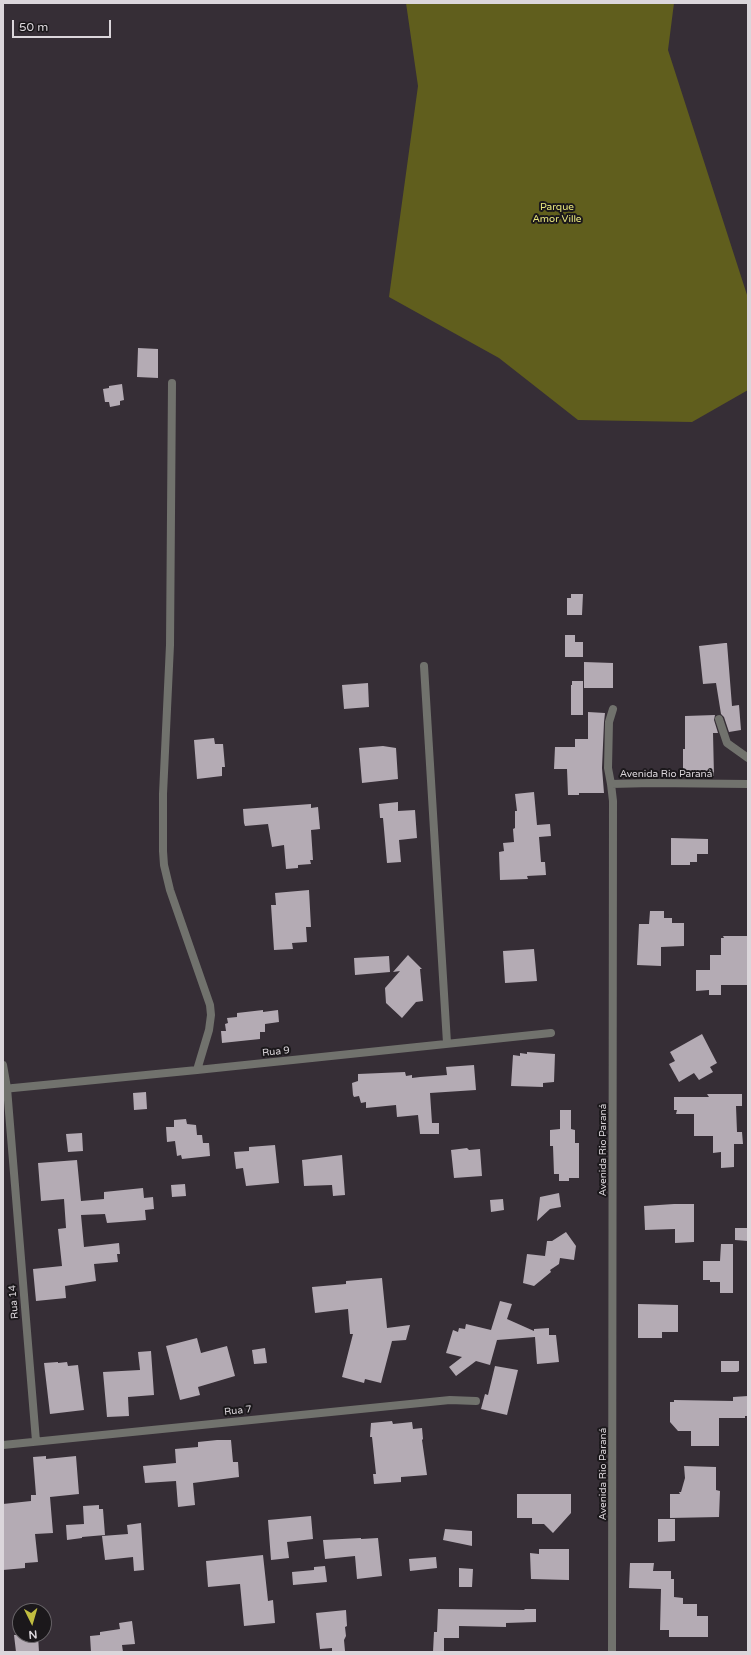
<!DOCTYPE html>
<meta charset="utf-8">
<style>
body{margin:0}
#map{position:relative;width:751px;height:1655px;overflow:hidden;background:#362e36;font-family:"Varela Round",sans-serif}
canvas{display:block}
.frame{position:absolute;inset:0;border:4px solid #dbd6db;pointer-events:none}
.north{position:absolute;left:12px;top:1603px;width:40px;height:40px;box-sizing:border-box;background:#1b181b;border:1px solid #686468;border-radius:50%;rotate:175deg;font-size:11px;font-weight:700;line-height:16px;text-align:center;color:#dbd6db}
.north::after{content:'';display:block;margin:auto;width:14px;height:18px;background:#c1bd40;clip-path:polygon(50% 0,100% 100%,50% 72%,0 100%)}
.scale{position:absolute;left:12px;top:20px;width:99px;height:18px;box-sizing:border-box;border:2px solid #dbd6db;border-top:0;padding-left:5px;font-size:12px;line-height:14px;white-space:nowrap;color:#dbd6db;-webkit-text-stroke:3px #1b181b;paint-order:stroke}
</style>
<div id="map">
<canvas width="751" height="1655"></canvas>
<div class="frame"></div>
<div class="north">N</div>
<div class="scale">50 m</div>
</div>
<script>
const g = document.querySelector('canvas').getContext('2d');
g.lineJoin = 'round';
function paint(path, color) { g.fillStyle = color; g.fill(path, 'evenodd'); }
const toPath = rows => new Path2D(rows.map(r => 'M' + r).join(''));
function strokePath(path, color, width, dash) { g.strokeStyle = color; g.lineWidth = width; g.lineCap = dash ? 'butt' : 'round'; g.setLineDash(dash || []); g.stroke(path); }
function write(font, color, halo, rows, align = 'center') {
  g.font = font + ' "Varela Round",sans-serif'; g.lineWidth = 4; g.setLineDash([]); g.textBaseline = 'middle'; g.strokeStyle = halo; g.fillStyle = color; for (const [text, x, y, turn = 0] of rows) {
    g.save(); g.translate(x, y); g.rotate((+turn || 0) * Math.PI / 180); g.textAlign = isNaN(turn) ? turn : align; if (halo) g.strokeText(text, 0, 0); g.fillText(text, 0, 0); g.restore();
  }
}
paint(toPath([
 [406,3,674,3,668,50,748,298,748,390,692,422,578,420,499,358,389,297,418,86]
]), '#605e1d');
paint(toPath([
 [138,348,158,349,158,378,137,377],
 [122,384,124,400,120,401,120,405,110,407,109,402,105,402,103,389,109,388,109,386],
 [571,594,583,594,582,615,567,615,567,598,571,598],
 [565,635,575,635,575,642,583,642,583,657,565,657],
 [725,643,727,643,732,706,739,705,741,730,729,732,724,717,721,714,716,683,703,684,699,646],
 [584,662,613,663,613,688,584,688],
 [572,681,583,681,583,715,571,715,571,685,572,685],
 [368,683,369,707,344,709,342,685],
 [588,712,605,713,604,722,602,768,604,793,579,793,579,795,568,795,567,769,554,769,555,747,575,747,575,739,588,739],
 [715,715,714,720,718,733,713,733,714,776,691,776,691,772,683,772,683,749,685,749,685,716],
 [214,738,215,744,223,744,225,767,222,767,222,776,197,779,194,740],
 [383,746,396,748,398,779,362,783,359,748],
 [534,792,537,825,550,824,551,836,539,837,541,862,545,862,546,875,527,876,528,879,500,880,499,852,504,851,503,843,514,842,513,829,515,828,515,811,517,811,515,794],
 [398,802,398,811,415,810,417,838,399,840,401,862,387,863,383,818,380,818,379,804],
 [311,804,311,808,318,807,320,829,311,830,313,860,310,860,311,864,298,865,298,868,286,869,284,845,272,847,268,824,245,826,244,823,243,809],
 [671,838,708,839,708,854,697,854,697,862,690,862,690,865,671,865],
 [309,890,311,927,306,927,307,942,292,943,293,949,274,950,271,905,276,905,275,893],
 [650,911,664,911,664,918,672,918,672,923,684,923,684,946,661,947,661,966,637,965,639,924,649,924],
 [723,936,748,936,748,985,721,985,721,995,709,995,709,990,696,991,696,970,710,970,710,955,721,955,721,938,724,938],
 [534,949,537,981,505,983,503,951],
 [408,955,422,969,420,969,423,1001,416,1002,402,1018,386,1003,385,988,400,971,393,972],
 [389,956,390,972,355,975,354,958],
 [263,1010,263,1012,278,1010,279,1022,265,1024,265,1032,260,1032,260,1039,222,1043,221,1031,226,1031,225,1024,228,1023,227,1018,237,1017,237,1013],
 [702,1034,717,1063,710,1067,713,1072,699,1080,694,1073,679,1082,669,1064,675,1061,670,1052],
 [527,1052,555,1054,554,1082,543,1083,543,1087,511,1086,513,1055,520,1056,520,1053,527,1054],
 [474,1065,476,1090,430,1093,432,1123,439,1123,439,1134,420,1134,418,1115,397,1117,396,1105,366,1108,366,1102,361,1103,359,1096,354,1097,353,1095,352,1083,358,1081,358,1074,405,1072,406,1076,412,1075,412,1078,420,1077,447,1075,446,1067],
 [146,1092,147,1109,134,1110,133,1093],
 [707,1094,742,1094,742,1106,736,1106,737,1132,742,1132,743,1144,734,1144,734,1167,721,1168,721,1152,713,1153,713,1136,694,1136,694,1114,676,1114,677,1110,674,1110,674,1097,709,1097],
 [560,1110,571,1110,571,1129,575,1130,575,1143,579,1143,579,1178,569,1178,569,1181,559,1181,559,1174,554,1174,553,1146,550,1146,550,1130,560,1129],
 [186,1119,187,1124,196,1125,197,1135,202,1135,203,1143,209,1143,210,1156,182,1159,181,1155,177,1156,175,1141,167,1142,166,1127,174,1127,174,1120],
 [82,1133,83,1151,68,1152,66,1134],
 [275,1145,279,1183,246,1186,243,1168,236,1169,234,1152,249,1151,249,1147],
 [467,1148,469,1150,480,1149,482,1176,454,1178,451,1150],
 [342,1155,345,1195,333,1196,332,1185,304,1186,302,1160],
 [77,1160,81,1201,104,1199,104,1192,143,1188,144,1198,153,1197,154,1209,145,1210,146,1220,134,1221,107,1223,105,1214,81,1215,84,1247,119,1243,120,1254,117,1254,118,1262,94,1264,96,1281,65,1286,66,1298,36,1301,33,1269,62,1266,58,1229,66,1228,64,1199,41,1201,38,1163],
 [185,1184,186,1196,172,1197,171,1185],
 [559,1193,561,1207,550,1209,537,1221,540,1197],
 [503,1199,504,1210,491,1212,490,1200],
 [674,1204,694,1204,694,1242,675,1243,675,1229,645,1230,644,1206],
 [735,1228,748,1228,748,1241,735,1240],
 [566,1232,576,1246,574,1260,560,1258,559,1264,550,1270,551,1272,534,1286,523,1283,527,1254,545,1256,547,1241,552,1241],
 [721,1244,733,1244,733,1293,720,1293,720,1282,710,1282,710,1280,703,1280,703,1261,720,1261],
 [382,1278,387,1328,410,1325,406,1340,392,1341,381,1383,365,1379,364,1383,342,1377,353,1334,350,1334,348,1309,315,1313,312,1287,346,1284,346,1281],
 [500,1301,512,1304,507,1319,534,1331,534,1329,549,1328,549,1335,556,1335,559,1362,537,1364,535,1337,497,1340,490,1365,476,1361,456,1376,449,1367,462,1357,446,1353,453,1330,458,1332,459,1328,465,1329,466,1324,491,1330],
 [638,1304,678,1305,678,1332,662,1332,662,1338,638,1338],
 [197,1338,201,1353,227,1346,235,1376,198,1387,200,1395,180,1400,166,1346],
 [265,1348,267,1363,254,1364,252,1350],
 [151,1351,154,1395,128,1397,129,1416,107,1417,103,1372,140,1370,138,1352],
 [721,1361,739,1361,739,1371,737,1372,721,1372],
 [58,1362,58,1363,67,1362,68,1366,78,1365,84,1410,50,1414,44,1363],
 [495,1366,518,1370,507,1415,481,1409,485,1394,488,1395],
 [748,1396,748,1416,745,1416,745,1418,719,1418,719,1446,691,1446,691,1431,678,1431,670,1422,670,1402,674,1402,674,1400,733,1401,733,1397],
 [392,1421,393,1424,412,1422,413,1429,422,1428,423,1439,422,1440,427,1475,401,1477,401,1482,374,1484,373,1474,376,1474,372,1437,370,1437,371,1423],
 [217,1440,231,1440,233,1462,238,1462,239,1477,193,1483,195,1505,178,1507,176,1481,145,1483,143,1466,176,1463,175,1449,198,1447,198,1442],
 [46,1456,46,1459,76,1456,79,1494,50,1497,53,1533,35,1534,38,1562,25,1563,25,1568,3,1570,3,1504,31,1501,31,1495,36,1495,33,1457],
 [684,1466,716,1467,716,1490,720,1491,719,1517,670,1518,670,1494,680,1494,679,1492,681,1492,685,1478],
 [517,1494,571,1494,571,1513,553,1533,544,1524,532,1524,532,1518,517,1518],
 [99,1505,99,1509,103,1509,105,1535,82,1537,82,1538,67,1540,66,1525,84,1524,83,1506],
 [311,1516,313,1539,287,1542,289,1558,271,1560,268,1520],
 [658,1519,675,1519,675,1541,658,1542],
 [141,1523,144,1570,134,1571,133,1557,105,1560,102,1536,128,1534,127,1525],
 [445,1529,472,1531,472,1546,443,1540],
 [361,1538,361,1539,378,1538,382,1576,357,1579,355,1556,325,1559,323,1540],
 [539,1549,569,1549,569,1580,531,1579,530,1553,539,1554],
 [263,1555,268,1601,273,1600,275,1623,244,1626,240,1584,208,1587,206,1561],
 [436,1557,437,1568,410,1571,409,1559],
 [630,1563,654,1563,653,1571,671,1571,671,1579,674,1579,674,1597,683,1598,683,1604,697,1604,697,1616,708,1616,708,1637,669,1637,669,1630,660,1630,661,1589,629,1588],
 [325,1566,327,1582,293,1585,292,1572,314,1570,314,1567],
 [459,1568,473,1569,472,1587,459,1587],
 [438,1609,525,1610,524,1609,536,1609,536,1622,506,1623,506,1627,459,1626,459,1638,444,1638,444,1652,433,1652,434,1632,437,1632],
 [346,1610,347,1626,345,1627,346,1636,344,1640,345,1651,332,1652,332,1648,320,1649,316,1613],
 [132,1621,135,1644,122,1645,123,1652,91,1652,90,1636,100,1635,100,1632,120,1629,119,1623],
 [14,1635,38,1635,39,1652,16,1652]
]), '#b4abb4');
strokePath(toPath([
 [172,383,170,645,163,794,163,851,164,865,170,890,210,1005,211,1015,209,1030,197,1070],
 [424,666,447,1043],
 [719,719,727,743,748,758],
 [611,784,608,768,609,722,613,709],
 [3,1065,7,1088,36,1441],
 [3,1089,197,1070,551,1033],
 [3,1445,450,1400,476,1401],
 [612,1652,613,801,611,784,652,783,748,784]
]), '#71726d', 8);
write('10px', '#e9e77e', '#1b181b', [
 ["Parque",557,207],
 ["Amor Ville",557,219]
]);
write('10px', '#dbd6db', '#1b181b', [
 ["Avenida Rio Paraná",666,774],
 ["Rua 9",276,1052,-6],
 ["Avenida Rio Paraná",603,1150,-90],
 ["Rua 14",14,1302,-95],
 ["Rua 7",238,1411,-6],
 ["Avenida Rio Paraná",603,1474,-90]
]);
</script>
